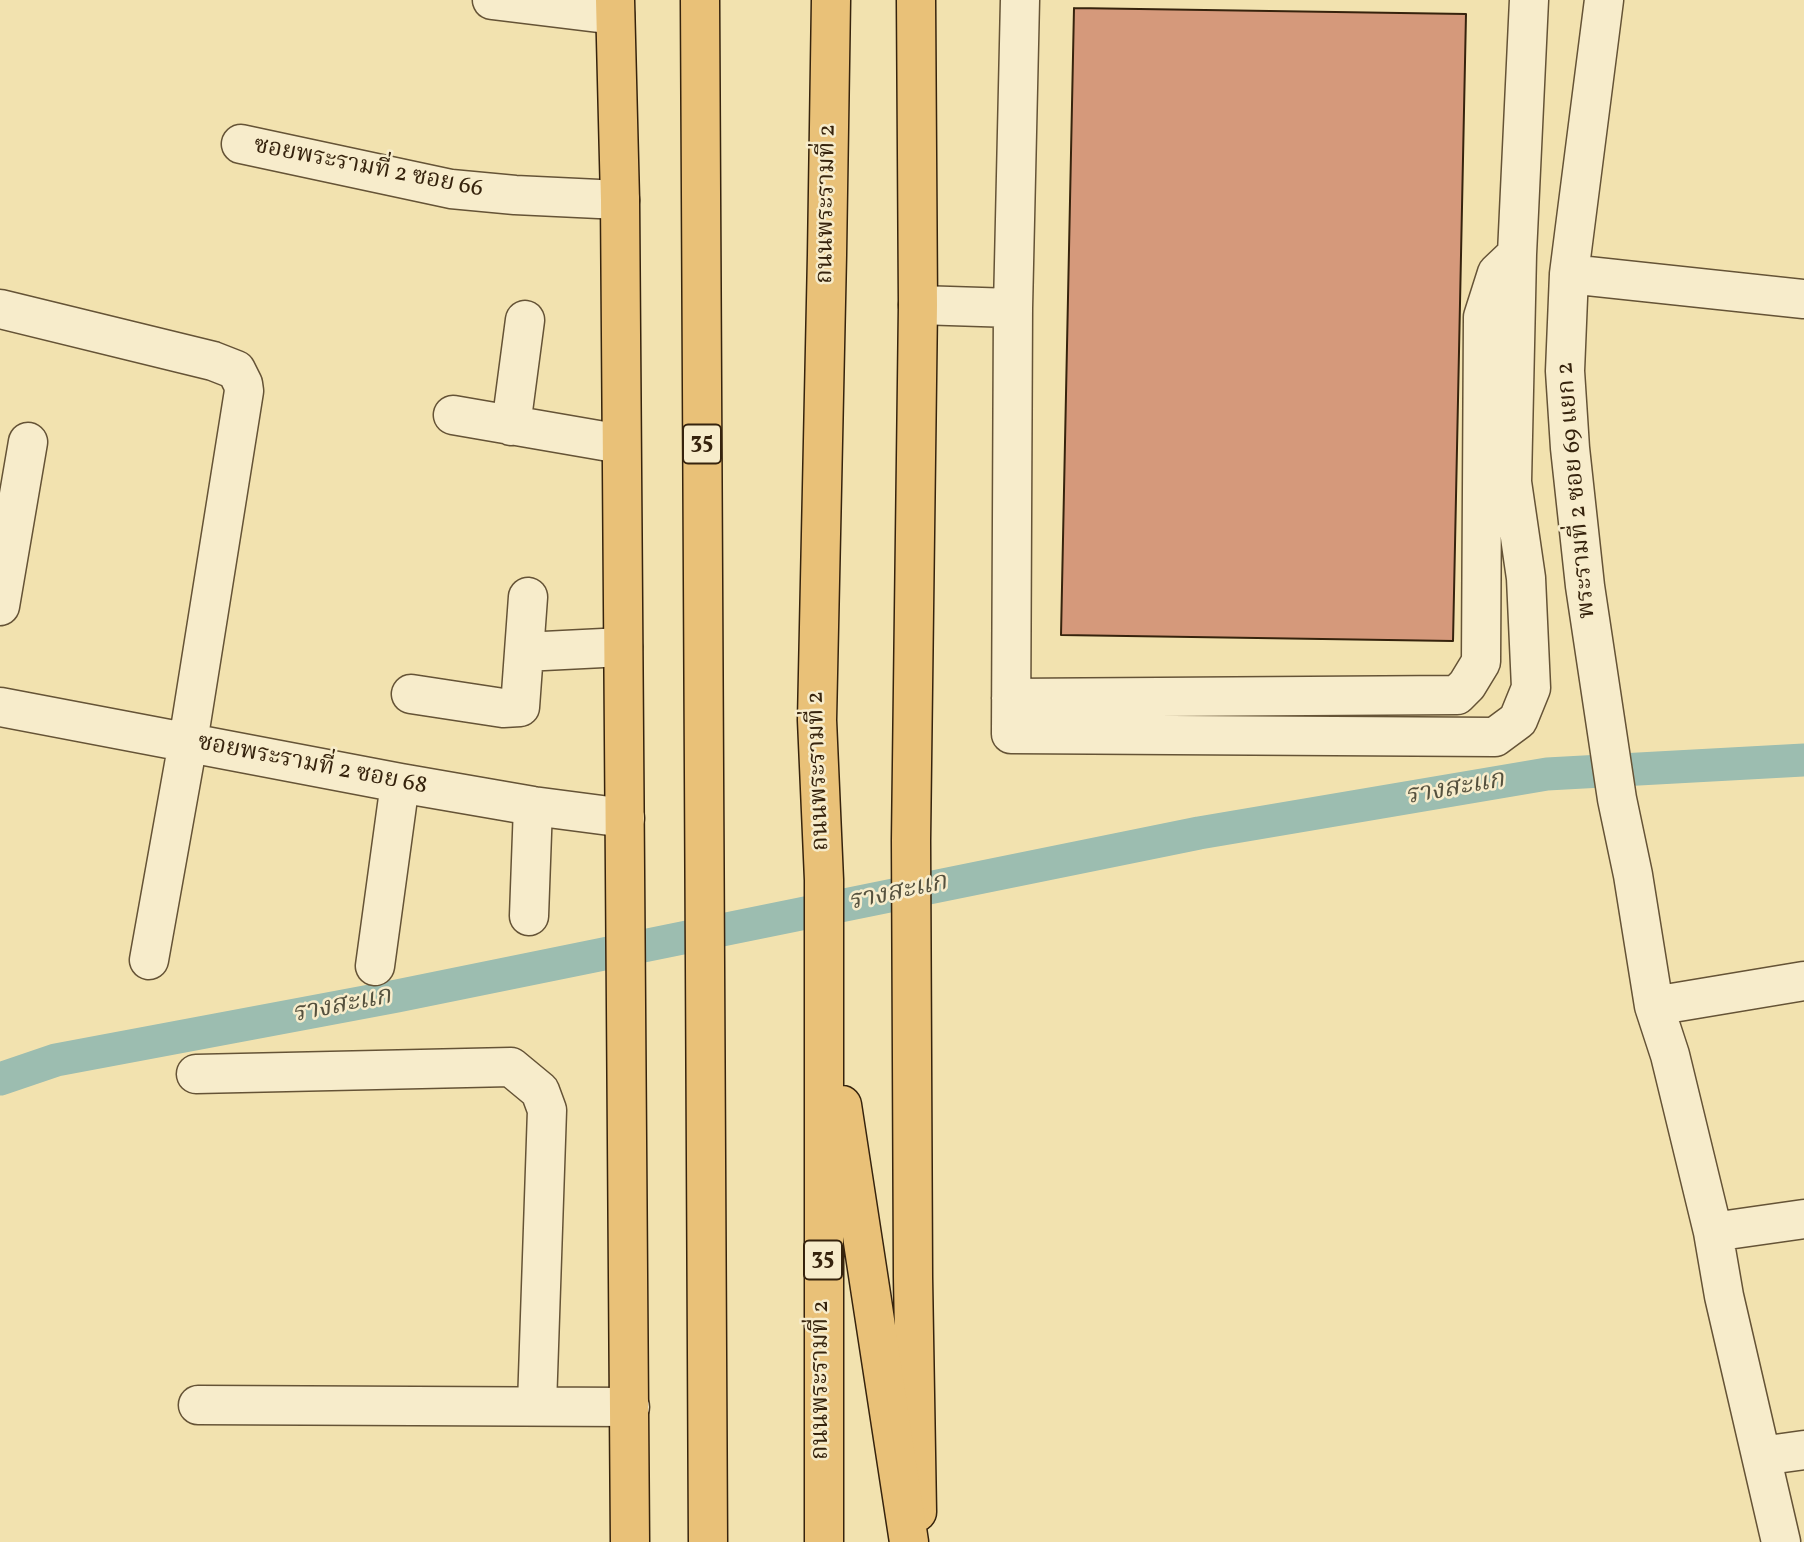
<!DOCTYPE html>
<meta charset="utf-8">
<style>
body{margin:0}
canvas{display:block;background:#f2e2af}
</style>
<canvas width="1804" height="1542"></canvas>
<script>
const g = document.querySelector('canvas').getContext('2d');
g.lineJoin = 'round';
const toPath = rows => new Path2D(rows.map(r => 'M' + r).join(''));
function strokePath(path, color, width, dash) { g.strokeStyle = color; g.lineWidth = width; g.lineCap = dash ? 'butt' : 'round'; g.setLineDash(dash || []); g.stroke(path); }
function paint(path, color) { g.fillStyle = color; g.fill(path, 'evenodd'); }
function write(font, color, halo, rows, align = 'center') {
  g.font = font + ' Vollkorn,"Noto Serif Thai",serif'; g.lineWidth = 5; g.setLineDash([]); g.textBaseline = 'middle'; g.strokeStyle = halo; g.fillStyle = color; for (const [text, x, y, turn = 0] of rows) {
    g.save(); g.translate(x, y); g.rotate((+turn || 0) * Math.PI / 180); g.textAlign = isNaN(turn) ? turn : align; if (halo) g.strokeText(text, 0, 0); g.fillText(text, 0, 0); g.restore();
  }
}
strokePath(toPath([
 [0,1079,56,1060,397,996,1199,833,1547,774,1804,760]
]), '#9cbdb0', 33);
const building = toPath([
 [1074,8,1466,14,1453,641,1061,635,1074,8]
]);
paint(building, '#d5997b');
strokePath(building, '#36230d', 2);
const minor = toPath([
 [492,0,615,15],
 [1020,0,1013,308,1011,734,1495,737,1518,720,1531,688,1526,578,1512,482,1517,254,1529,0],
 [1604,0,1569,274,1565,371,1570,448,1585,586,1617,799,1633,875,1654,1006],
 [241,144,451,189,515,195,620,200],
 [1569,274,1804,299],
 [918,305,1013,308],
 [0,309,213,361,236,370,243,384,244,391,188,742,149,960],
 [453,415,621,444],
 [511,426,525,320],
 [0,606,28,442],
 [524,652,623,647],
 [411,694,503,708,520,707,528,597],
 [1011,698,1457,695,1467,685,1481,662,1483,317,1497,273,1517,254],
 [0,707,400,783,533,806,625,818],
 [529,916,533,806],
 [375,966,400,783],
 [196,1074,511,1067,540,1091,547,1110,537,1405],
 [1713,1232,1804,1219],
 [198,1405,630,1407],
 [1761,1456,1804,1450],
 [1781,1542,1724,1296,1713,1232,1670,1055,1654,1006,1804,981]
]);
const major = toPath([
 [615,0,620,200,630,1542],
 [916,0,918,305,911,840,913,1277,917,1512]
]);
const highway = toPath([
 [700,0,708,1542],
 [842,1105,909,1542],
 [824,1542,824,880,817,720,827,255,831,0]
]);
strokePath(minor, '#655336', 41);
strokePath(major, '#36230d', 41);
strokePath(highway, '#36230d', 41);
strokePath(minor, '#f7eccb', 38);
strokePath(major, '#e9c178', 38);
strokePath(highway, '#e9c178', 38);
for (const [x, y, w] of [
 [702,444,38],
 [823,1260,38]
]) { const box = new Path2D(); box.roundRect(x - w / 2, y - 19.5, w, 39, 5); g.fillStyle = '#f7eccb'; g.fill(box); strokePath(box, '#36230d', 2); }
write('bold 23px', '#36230d', null, [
 ["35",702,444],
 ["35",823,1260]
]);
write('24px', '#36230d', '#f7eccb', [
 ["ซอยพระรามที่ 2 ซอย 66",368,169,11],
 ["ถนนพระรามที่ 2",828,204,-89],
 ["พระรามที่ 2 ซอย 69 แยก 2",1578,490,-95],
 ["ซอยพระรามที่ 2 ซอย 68",312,766,11],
 ["ถนนพระรามที่ 2",820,771,-92],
 ["ถนนพระรามที่ 2",823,1380,-90]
]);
write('italic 26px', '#55513e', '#f7eccb', [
 ["รางสะแก",1455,790,-10],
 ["รางสะแก",898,894,-12],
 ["รางสะแก",342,1007,-11]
]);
</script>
